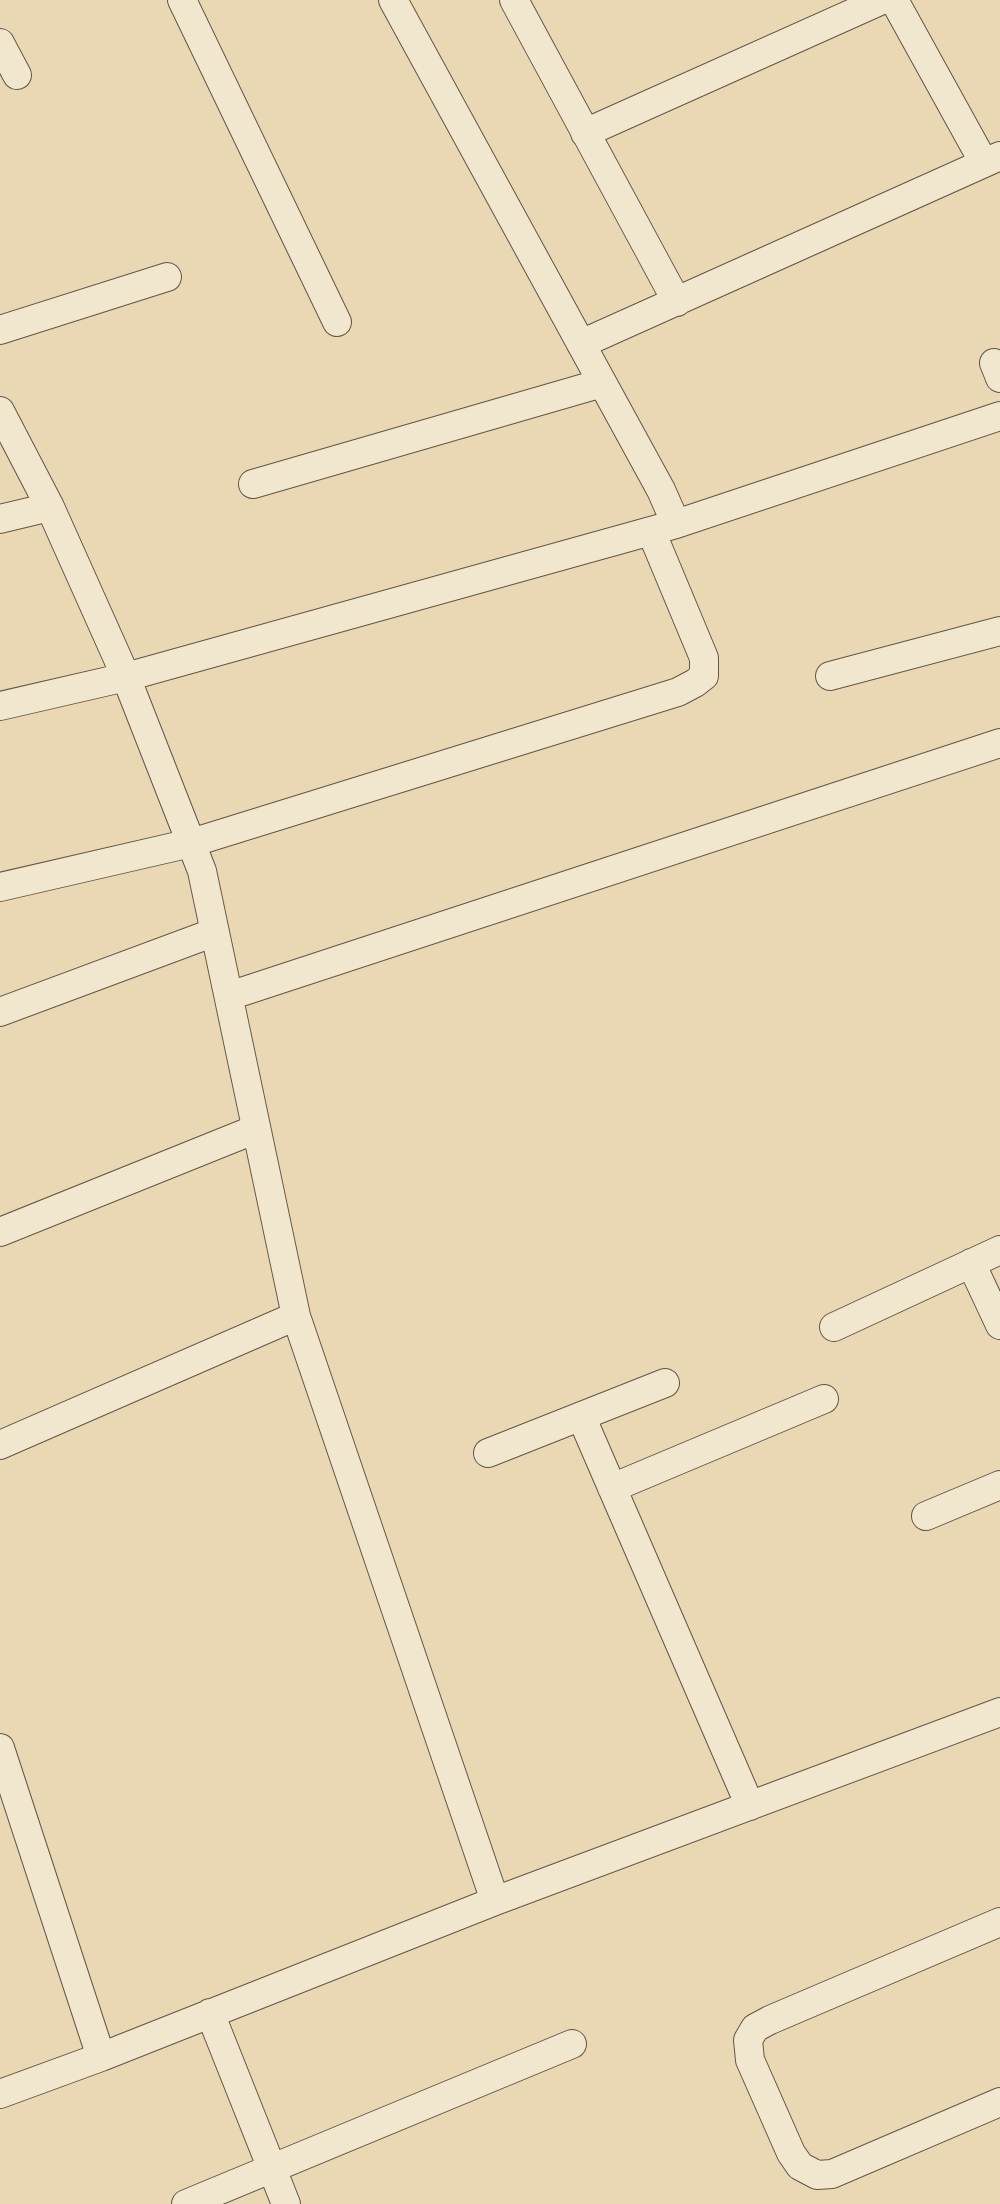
<!DOCTYPE html>
<style>
body{margin:0}
canvas{display:block;background:#ead8b4}
</style>
<canvas width="1000" height="2204"></canvas>
<script>
const g = document.querySelector('canvas').getContext('2d');
g.lineJoin = 'round';
const toPath = rows => new Path2D(rows.map(r => 'M' + r).join(''));
function strokePath(path, color, width, dash) { g.strokeStyle = color; g.lineWidth = width; g.lineCap = dash ? 'butt' : 'round'; g.setLineDash(dash || []); g.stroke(path); }
const minor = toPath([
 [182,0,337,322],
 [514,0,677,302],
 [894,0,984,163],
 [0,43,17,75],
 [585,133,882,0],
 [0,330,167,277],
 [581,344,1000,156],
 [994,363,1000,378],
 [0,411,50,507,126,677,202,871,296,1316,495,1901],
 [253,484,602,383],
 [0,519,50,507],
 [676,524,1000,416],
 [830,676,1000,631],
 [0,706,126,677,676,524,661,490,393,0],
 [0,887,191,843,678,692,695,683,704,676,704,658,651,531],
 [229,996,1000,743],
 [0,1012,215,932],
 [0,1232,256,1129],
 [971,1263,1000,1325],
 [834,1327,1000,1250],
 [581,1416,750,1806],
 [0,1445,296,1316],
 [488,1453,665,1383],
 [612,1488,824,1399],
 [926,1516,1000,1485],
 [0,1748,101,2057],
 [1000,1922,770,2020,755,2028,748,2040,750,2060,791,2153,800,2166,817,2175,832,2174,1000,2102],
 [210,2013,286,2204],
 [0,2094,101,2057,495,1901,1000,1712],
 [186,2204,572,2044]
]);
strokePath(minor, '#625545', 30);
strokePath(minor, '#f1e6ce', 28);
</script>
